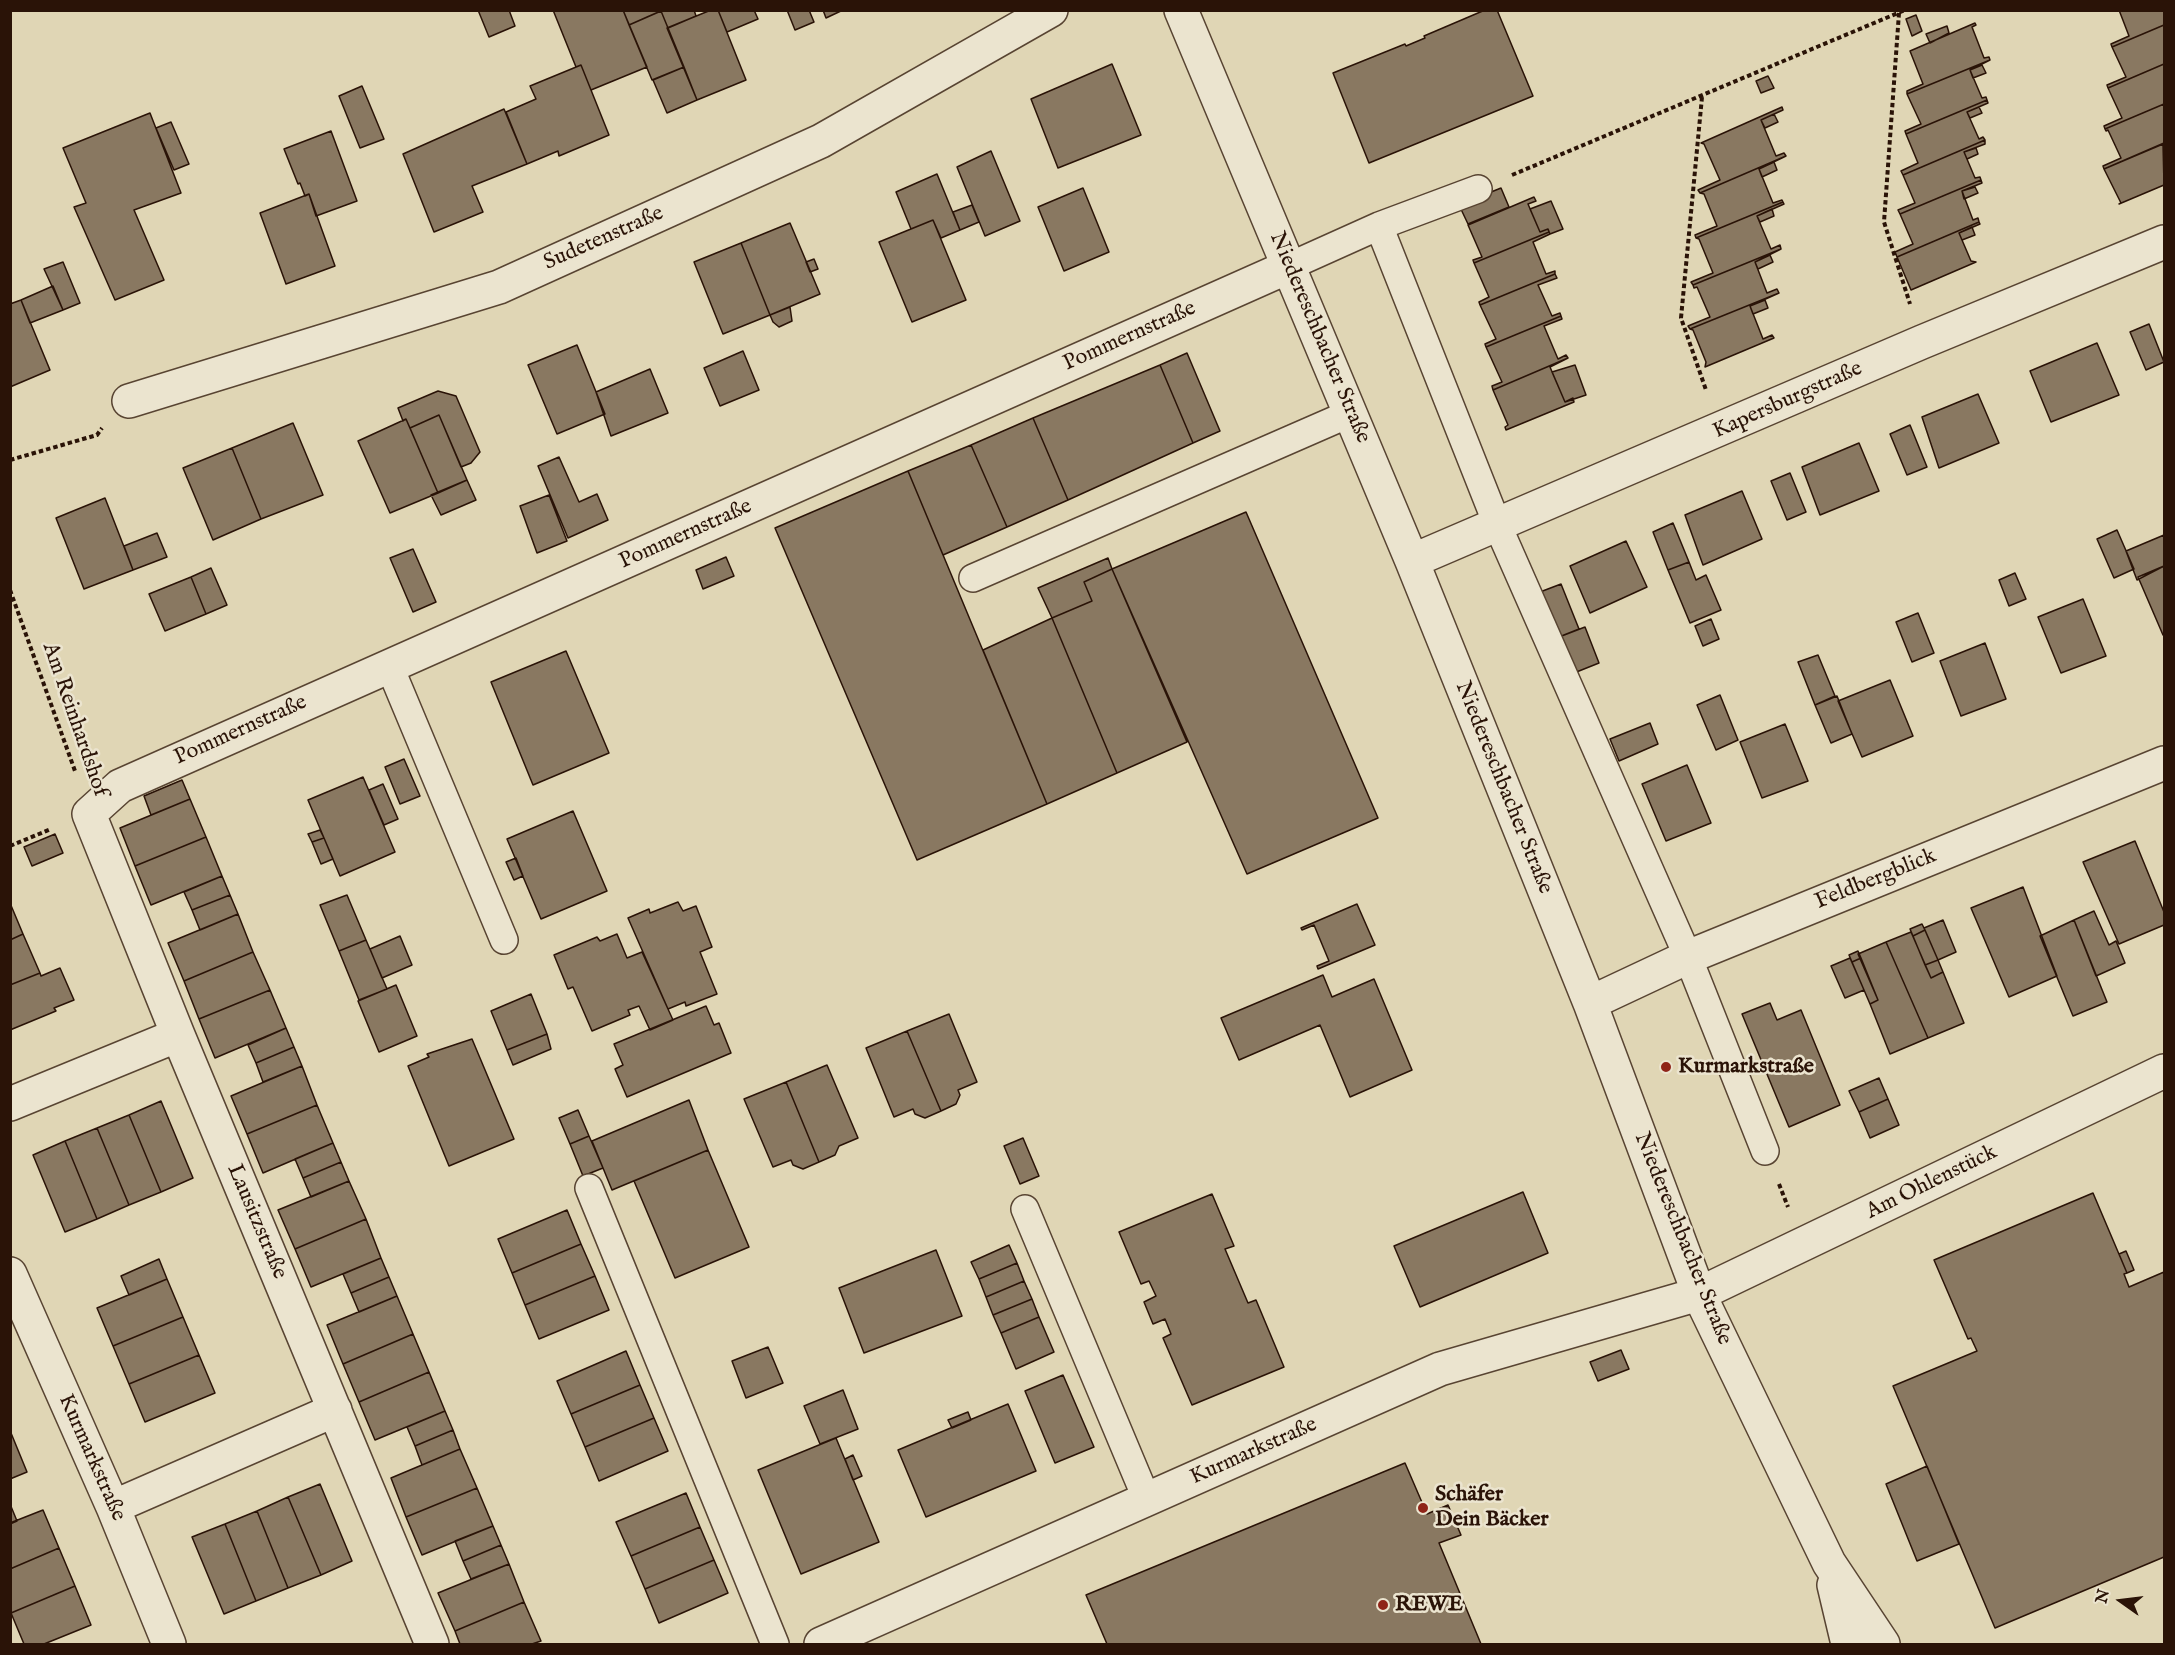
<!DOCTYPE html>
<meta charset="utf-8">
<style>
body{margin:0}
#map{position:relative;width:2175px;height:1655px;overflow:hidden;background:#e0d6b5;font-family:"IM FELL English",serif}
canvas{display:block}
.frame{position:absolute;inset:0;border:12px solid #2a1307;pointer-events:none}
.north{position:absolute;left:2091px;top:1571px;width:60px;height:60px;-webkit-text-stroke:4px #ebe4cf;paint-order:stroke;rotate:284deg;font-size:16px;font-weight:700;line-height:24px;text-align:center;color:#2a1307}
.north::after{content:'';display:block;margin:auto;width:21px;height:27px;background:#2a1307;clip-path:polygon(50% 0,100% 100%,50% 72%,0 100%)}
</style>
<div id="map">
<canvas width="2175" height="1655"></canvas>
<div class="frame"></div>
<div class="north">N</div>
</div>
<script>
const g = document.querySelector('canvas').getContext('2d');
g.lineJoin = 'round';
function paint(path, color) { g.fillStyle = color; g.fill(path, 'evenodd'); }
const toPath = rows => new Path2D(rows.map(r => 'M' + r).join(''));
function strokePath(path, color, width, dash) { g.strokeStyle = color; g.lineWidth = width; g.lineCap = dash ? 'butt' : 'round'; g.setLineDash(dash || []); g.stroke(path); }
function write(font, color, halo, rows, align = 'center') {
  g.font = font + ' "IM FELL English",serif'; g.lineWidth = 5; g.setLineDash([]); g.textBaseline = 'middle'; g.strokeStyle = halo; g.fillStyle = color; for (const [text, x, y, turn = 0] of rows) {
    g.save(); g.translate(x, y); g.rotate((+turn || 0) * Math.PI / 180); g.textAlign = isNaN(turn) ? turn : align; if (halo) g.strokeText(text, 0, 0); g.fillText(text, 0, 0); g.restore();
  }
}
const building = toPath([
 [478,10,509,10,515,26,489,37,478,10],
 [553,10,623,10,647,67,591,90,581,65,576,67,553,10],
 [623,10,663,10,629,25,623,10],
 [694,10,696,16,668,28,661,11,694,10],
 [711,10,718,10,746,80,697,100,667,28,711,10],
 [718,10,754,10,758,19,727,32,718,10],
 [787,10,809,10,814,22,795,30,787,10],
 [823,10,843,10,826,18,823,10],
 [1485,10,1497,10,1533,96,1369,163,1333,73,1405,44,1406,46,1425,38,1424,36,1485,10],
 [2119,10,2164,10,2164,25,2112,47,2111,44,2129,36,2119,10],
 [661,11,684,67,652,80,629,25,661,11],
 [1916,15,1922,31,1912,36,1906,19,1916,15],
 [1975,23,1976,25,1972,27,1984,58,1989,57,1990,60,1907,94,1907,91,1923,84,1910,51,1975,23],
 [2164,25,2164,64,2108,88,2107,85,2126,77,2112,47,2164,25],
 [1947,26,1949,33,1930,43,1926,34,1947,26],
 [1990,60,1970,70,1982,98,1986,97,1987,100,1906,134,1905,131,1921,124,1907,94,1990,60],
 [1112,64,1141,135,1058,168,1031,99,1112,64],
 [2164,64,2164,104,2105,129,2104,126,2122,118,2108,88,2164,64],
 [581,65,609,135,559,156,558,151,527,164,506,112,536,99,530,86,581,65],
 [1982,65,1986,73,1973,78,1970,70,1982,65],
 [684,67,697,100,667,113,653,80,684,67],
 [1768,76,1774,88,1761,93,1756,81,1768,76],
 [362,86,384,139,360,148,339,96,362,86],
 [1987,100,1988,103,1967,112,1979,139,1983,137,1985,140,1903,175,1901,171,1918,163,1906,134,1987,100],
 [2164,104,2164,143,2104,169,2103,166,2121,158,2108,130,2106,131,2105,129,2164,104],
 [1782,107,1783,110,1761,120,1776,156,1784,153,1786,156,1700,193,1698,190,1720,180,1704,144,1701,143,1782,107],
 [1979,107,1982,113,1970,118,1967,112,1979,107],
 [504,109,527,164,472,186,483,212,434,232,403,154,504,109],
 [150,113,181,193,134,210,164,280,115,300,74,207,86,203,63,148,150,113],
 [1774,114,1778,122,1765,128,1761,120,1774,114],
 [171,122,189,164,174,170,156,128,171,122],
 [331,131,357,201,316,216,309,194,305,196,300,183,298,184,284,149,331,131],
 [1985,140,1985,144,1964,152,1975,178,1980,177,1981,180,1900,214,1898,210,1915,203,1903,175,1985,140],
 [2163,144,2164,185,2119,204,2121,203,2104,169,2163,144],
 [1976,148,1978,154,1967,159,1964,152,1976,148],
 [991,151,1020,221,985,236,957,167,991,151],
 [1786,156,1759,169,1773,203,1782,200,1783,202,1696,238,1695,235,1717,226,1704,194,1700,193,1786,156],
 [1774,162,1777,170,1762,177,1759,169,1774,162],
 [937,174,960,230,941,238,933,220,911,229,896,192,937,174],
 [1981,180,1982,183,1962,191,1973,220,1978,218,1979,222,1897,257,1895,252,1913,244,1900,214,1981,180],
 [1975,187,1978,193,1964,199,1962,191,1975,187],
 [1083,188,1109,252,1064,271,1038,207,1083,188],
 [1501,188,1509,207,1468,224,1459,205,1501,188],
 [309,194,335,266,286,284,260,213,309,194],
 [1534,197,1536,201,1528,204,1540,232,1548,229,1549,232,1474,263,1473,260,1482,257,1468,225,1534,197],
 [1551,201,1563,229,1550,234,1548,229,1540,232,1530,209,1551,201],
 [1783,202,1784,204,1757,216,1771,249,1780,245,1781,249,1693,285,1691,282,1713,273,1699,239,1696,238,1783,202],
 [972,205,979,222,960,230,953,212,972,205],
 [1772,209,1774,216,1760,222,1757,216,1772,209],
 [933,220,966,300,912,322,879,242,933,220],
 [1979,222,1980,224,1959,233,1971,261,1976,262,1911,290,1897,257,1979,222],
 [790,223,820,294,770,315,741,243,790,223],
 [1972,227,1975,235,1962,240,1959,233,1972,227],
 [1549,232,1550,234,1533,242,1546,274,1555,271,1555,274,1480,305,1479,302,1489,297,1474,263,1549,232],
 [741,243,770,315,723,334,694,262,741,243],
 [1781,249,1755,262,1767,293,1777,289,1779,293,1690,329,1688,326,1710,317,1697,287,1694,288,1693,285,1781,249],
 [1770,255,1773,262,1758,269,1755,262,1770,255],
 [814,259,818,269,810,272,806,262,814,259],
 [63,262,80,303,63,310,44,269,63,262],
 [1555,274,1557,278,1538,285,1552,316,1560,313,1561,316,1486,347,1485,344,1496,339,1480,305,1555,274],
 [53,286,63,310,30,323,21,300,53,286],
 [1779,293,1750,306,1763,339,1772,335,1774,338,1705,367,1706,362,1693,330,1690,329,1779,293],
 [21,300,50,370,10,387,10,304,21,300],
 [1765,300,1768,308,1753,314,1750,306,1765,300],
 [790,307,792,321,779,327,773,322,770,315,790,307],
 [1561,316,1562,319,1544,326,1558,359,1566,355,1568,358,1493,390,1492,386,1502,382,1486,347,1561,316],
 [2149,324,2164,362,2146,370,2130,332,2149,324],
 [2097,343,2119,395,2051,422,2030,371,2097,343],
 [577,345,605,414,557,434,528,365,577,345],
 [743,351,759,390,720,406,704,368,743,351],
 [1187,353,1220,431,1193,443,1160,365,1187,353],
 [1568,358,1550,367,1565,402,1573,398,1574,402,1506,430,1505,427,1508,425,1493,390,1568,358],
 [1160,365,1193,443,1068,500,1033,418,1160,365],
 [1575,365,1586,395,1565,402,1552,372,1575,365],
 [650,369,668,413,611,436,596,392,650,369],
 [438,391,456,396,480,452,471,463,461,467,439,415,410,428,406,419,403,421,398,408,438,391],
 [1978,394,1999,443,1939,468,1922,417,1978,394],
 [439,415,467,480,438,493,410,428,439,415],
 [1033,418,1068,500,1007,527,971,445,1033,418],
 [406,419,438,493,390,513,358,441,406,419],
 [293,423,323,495,261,519,232,448,293,423],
 [1910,425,1927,467,1907,475,1890,434,1910,425],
 [1859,443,1879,491,1820,515,1802,467,1859,443],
 [971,445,1007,527,943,555,908,471,971,445],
 [232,448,261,519,213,540,183,468,232,448],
 [559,457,579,502,597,494,608,520,568,538,538,466,559,457],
 [908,471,1047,804,917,860,775,528,908,471],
 [1790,473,1806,512,1787,520,1771,481,1790,473],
 [467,480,476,500,441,515,431,495,467,480],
 [1742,491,1762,539,1703,565,1685,515,1742,491],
 [549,495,567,541,537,553,520,506,549,495],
 [105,498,133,570,84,589,56,518,105,498],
 [1246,512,1378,818,1247,874,1112,569,1246,512],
 [1673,523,1689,562,1668,570,1653,532,1673,523],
 [2117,530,2134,569,2114,578,2097,539,2117,530],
 [157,533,167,557,133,570,124,546,157,533],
 [2164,535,2164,566,2137,580,2126,551,2164,535],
 [1626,541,1647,587,1590,613,1570,566,1626,541],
 [413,549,436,602,413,612,390,558,413,549],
 [726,557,734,576,703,589,696,570,726,557],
 [1108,558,1112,569,1084,582,1092,601,1052,618,1038,588,1108,558],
 [1689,562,1696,580,1706,575,1721,610,1690,623,1668,570,1689,562],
 [2164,566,2164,634,2163,635,2138,577,2164,566],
 [211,568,227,605,206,614,191,577,211,568],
 [1112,569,1187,742,1117,773,1052,618,1092,601,1084,582,1112,569],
 [2015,573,2026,599,2009,606,1999,580,2015,573],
 [191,577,206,614,165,631,149,594,191,577],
 [1561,584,1579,629,1559,637,1540,592,1561,584],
 [2083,599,2106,656,2061,673,2038,617,2083,599],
 [1918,613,1934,653,1912,662,1896,622,1918,613],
 [1052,618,1117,773,1047,804,983,650,1052,618],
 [1711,619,1719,639,1703,646,1695,626,1711,619],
 [1585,627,1599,663,1574,673,1559,637,1585,627],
 [1985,643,2006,699,1961,716,1940,661,1985,643],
 [566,651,609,753,533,785,491,682,566,651],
 [1818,655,1835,696,1815,705,1798,662,1818,655],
 [1890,680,1913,736,1862,757,1838,701,1890,680],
 [1720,695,1738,740,1716,750,1697,705,1720,695],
 [1837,696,1852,734,1831,743,1815,705,1837,696],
 [1650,723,1658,744,1619,761,1610,739,1650,723],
 [1785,724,1808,781,1762,798,1740,742,1785,724],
 [404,759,420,796,400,804,385,767,404,759],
 [1687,765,1711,823,1666,841,1642,784,1687,765],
 [363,777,395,852,340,876,308,800,363,777],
 [182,780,190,799,151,815,144,796,182,780],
 [383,784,398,819,384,825,369,790,383,784],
 [190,799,206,837,135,866,120,828,190,799],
 [573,811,607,891,541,919,507,839,573,811],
 [320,830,324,838,312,842,308,834,320,830],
 [55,834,63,853,32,866,24,847,55,834],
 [206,837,222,876,151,905,135,866,206,837],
 [324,838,333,859,321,864,312,842,324,838],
 [2135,841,2164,912,2164,925,2119,944,2083,862,2135,841],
 [516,858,523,876,514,880,506,862,516,858],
 [222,876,230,895,192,910,184,892,222,876],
 [2023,887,2057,976,2009,997,1971,908,2023,887],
 [230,895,238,914,200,930,192,910,230,895],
 [347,895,366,940,339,951,320,905,347,895],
 [678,902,683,911,696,906,712,947,700,952,717,994,686,1006,685,1002,668,1009,628,918,649,909,650,913,678,902],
 [10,903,23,934,10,940,10,903],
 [1357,904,1375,945,1318,969,1317,966,1329,961,1314,925,1302,930,1301,928,1357,904],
 [2094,911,2109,945,2116,941,2125,963,2096,976,2074,920,2094,911],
 [238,914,253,952,184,981,168,943,238,914],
 [1943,920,1956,952,1938,960,1924,928,1943,920],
 [2074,920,2107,1002,2073,1016,2040,936,2074,920],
 [1922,924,1925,930,1913,936,1910,929,1922,924],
 [1925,930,1938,960,1925,965,1913,936,1925,930],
 [1911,932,1931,978,1943,972,1964,1023,1928,1038,1886,942,1911,932],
 [23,934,40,973,10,985,10,940,23,934],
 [617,934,627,958,642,952,673,1020,650,1030,639,1006,628,1010,630,1015,592,1031,573,987,568,989,554,955,597,937,600,941,617,934],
 [400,936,412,965,382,978,370,949,400,936],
 [366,940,387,989,359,1000,339,951,366,940],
 [1886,942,1928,1038,1890,1054,1870,1004,1878,1000,1858,954,1886,942],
 [1858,951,1861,958,1852,962,1849,955,1858,951],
 [253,952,270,990,199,1019,184,981,253,952],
 [1850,958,1864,990,1845,998,1831,966,1850,958],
 [1861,958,1878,1000,1870,1004,1852,962,1861,958],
 [1938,960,1943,972,1931,978,1925,965,1938,960],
 [60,968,74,1000,54,1008,56,1011,10,1030,10,985,40,973,41,976,60,968],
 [1323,975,1332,997,1374,979,1412,1070,1350,1097,1320,1025,1239,1060,1221,1018,1323,975],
 [396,985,417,1036,379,1052,358,1001,396,985],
 [270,990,286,1028,215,1058,199,1019,270,990],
 [531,994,547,1034,507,1050,491,1011,531,994],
 [1770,1003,1777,1020,1801,1010,1840,1105,1789,1127,1742,1014,1770,1003],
 [706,1006,714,1025,719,1023,731,1053,627,1097,615,1069,623,1065,614,1044,706,1006],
 [949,1014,977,1082,958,1090,960,1095,956,1104,941,1111,907,1031,949,1014],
 [286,1028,294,1047,256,1063,248,1045,286,1028],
 [907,1031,941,1111,925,1118,915,1114,913,1109,894,1117,866,1048,907,1031],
 [547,1034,551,1049,513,1065,507,1050,547,1034],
 [472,1039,514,1139,449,1166,408,1066,429,1057,427,1054,472,1039],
 [294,1047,302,1066,263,1082,256,1063,294,1047],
 [827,1065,858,1138,839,1146,835,1155,819,1162,786,1082,827,1065],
 [302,1066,317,1105,247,1134,231,1096,302,1066],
 [1879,1078,1888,1099,1859,1112,1849,1091,1879,1078],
 [786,1082,819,1162,803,1169,793,1165,791,1160,773,1167,744,1099,786,1082],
 [1888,1099,1899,1125,1870,1138,1859,1112,1888,1099],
 [689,1100,708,1150,612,1190,592,1141,689,1100],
 [161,1101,193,1178,161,1192,129,1115,161,1101],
 [317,1105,333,1143,263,1173,247,1134,317,1105],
 [578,1110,589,1136,570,1144,559,1118,578,1110],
 [129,1115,161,1192,129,1205,97,1128,129,1115],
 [97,1128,129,1205,97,1219,65,1141,97,1128],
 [589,1136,603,1168,583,1176,570,1144,589,1136],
 [1023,1138,1039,1176,1020,1184,1004,1146,1023,1138],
 [65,1141,97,1219,65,1232,33,1155,65,1141],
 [333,1143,341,1162,303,1178,295,1159,333,1143],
 [708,1150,749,1247,675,1278,634,1181,708,1150],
 [341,1162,349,1181,311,1197,303,1178,341,1162],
 [349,1181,366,1219,295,1249,278,1210,349,1181],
 [1523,1192,1548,1253,1420,1307,1394,1246,1523,1192],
 [2093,1193,2127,1273,2124,1274,2129,1287,2164,1272,2164,1557,1995,1628,1893,1386,1977,1351,1971,1338,1968,1339,1934,1260,2093,1193],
 [1212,1194,1234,1246,1225,1249,1248,1303,1256,1300,1284,1367,1192,1405,1163,1338,1171,1334,1165,1319,1153,1324,1144,1302,1156,1296,1149,1281,1141,1284,1119,1232,1212,1194],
 [567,1210,581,1244,512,1273,498,1239,567,1210],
 [366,1219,381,1258,311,1287,295,1249,366,1219],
 [581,1244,595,1276,525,1305,512,1273,581,1244],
 [1009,1245,1017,1263,979,1279,971,1262,1009,1245],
 [936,1250,962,1316,864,1353,839,1288,936,1250],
 [2126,1251,2134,1270,2127,1273,2119,1254,2126,1251],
 [381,1258,389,1277,351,1293,343,1274,381,1258],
 [159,1259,167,1279,129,1295,121,1276,159,1259],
 [1017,1263,1024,1281,986,1297,979,1279,1017,1263],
 [595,1276,609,1310,539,1339,525,1305,595,1276],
 [389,1277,397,1296,359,1312,351,1293,389,1277],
 [167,1279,183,1317,113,1346,97,1308,167,1279],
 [1024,1281,1032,1299,993,1315,986,1297,1024,1281],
 [397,1296,413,1334,343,1364,327,1325,397,1296],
 [1032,1299,1039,1317,1001,1333,993,1315,1032,1299],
 [183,1317,199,1355,129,1384,113,1346,183,1317],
 [1039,1317,1054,1352,1016,1369,1001,1333,1039,1317],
 [413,1334,429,1372,359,1402,343,1364,413,1334],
 [768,1347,783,1383,746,1398,732,1361,768,1347],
 [1621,1350,1629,1369,1598,1381,1590,1362,1621,1350],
 [626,1351,640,1385,571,1414,557,1381,626,1351],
 [199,1355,215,1393,145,1422,129,1384,199,1355],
 [429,1372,445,1411,375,1440,359,1402,429,1372],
 [1063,1375,1094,1447,1055,1463,1025,1391,1063,1375],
 [640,1385,654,1418,585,1447,571,1414,640,1385],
 [843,1390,858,1429,820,1444,804,1406,843,1390],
 [1008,1404,1036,1471,926,1517,898,1450,1008,1404],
 [445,1411,453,1430,415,1446,407,1427,445,1411],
 [968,1412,971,1420,952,1428,948,1420,968,1412],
 [654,1418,668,1451,599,1481,585,1447,654,1418],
 [453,1430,460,1449,422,1465,415,1446,453,1430],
 [11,1433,27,1472,10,1479,10,1434,11,1433],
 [836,1438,879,1542,801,1574,758,1470,836,1438],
 [460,1449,477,1488,406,1517,391,1478,460,1449],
 [853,1455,862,1476,853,1480,845,1459,853,1455],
 [1405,1463,1427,1514,1448,1505,1461,1535,1439,1543,1481,1644,1107,1644,1086,1595,1405,1463],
 [1927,1466,1959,1544,1917,1561,1886,1484,1927,1466],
 [320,1484,352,1561,321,1575,288,1497,320,1484],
 [477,1488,493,1526,422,1555,406,1517,477,1488],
 [686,1493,700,1527,631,1556,616,1522,686,1493],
 [288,1497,321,1575,288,1588,257,1511,288,1497],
 [10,1504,17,1521,10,1524,10,1504],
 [43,1510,59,1548,10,1569,10,1523,43,1510],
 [257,1511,288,1588,256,1601,225,1524,257,1511],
 [225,1524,256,1601,224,1614,192,1537,225,1524],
 [493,1526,501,1545,463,1561,455,1541,493,1526],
 [700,1527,714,1560,645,1589,631,1556,700,1527],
 [501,1545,509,1564,471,1579,463,1561,501,1545],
 [59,1548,75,1586,11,1613,10,1569,59,1548],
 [714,1560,728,1593,659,1623,645,1589,714,1560],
 [509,1564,524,1602,455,1631,438,1593,509,1564],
 [75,1586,91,1625,44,1644,24,1644,11,1613,75,1586],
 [524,1602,541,1641,532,1644,460,1644,455,1631,524,1602]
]);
paint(building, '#897861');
strokePath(building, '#2a1307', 1.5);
const service = toPath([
 [1379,226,1497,524,1688,957,1765,1151],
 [1290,266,1379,226,1478,189],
 [973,578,1351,413],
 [389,665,504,940],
 [589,1188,775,1644],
 [1025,1209,1147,1500]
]);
const minor = toPath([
 [1181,10,1412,561,1590,1003,1699,1294,1829,1563,1883,1644],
 [129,401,499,287,821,141,1051,10],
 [1412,561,1922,342,2164,242],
 [1590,1003,1688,957,2164,763],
 [10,1104,178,1035],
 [10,1274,113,1507,169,1644],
 [113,1507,335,1410],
 [1834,1585,1848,1644],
 [432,1644,178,1035,89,814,120,786,1290,266],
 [821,1644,1440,1369,1699,1294,2164,1071]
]);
strokePath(service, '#584432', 30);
strokePath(minor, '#584432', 36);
strokePath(toPath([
 [1899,13,1884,222,1910,304],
 [1702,97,1681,318,1706,390],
 [1512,175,1905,10],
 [10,460,97,435,102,428],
 [10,590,75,771],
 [10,846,51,829],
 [1779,1184,1788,1207]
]), '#2a1307', 4, [4.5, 3]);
strokePath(service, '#ebe4cf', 27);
strokePath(minor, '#ebe4cf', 33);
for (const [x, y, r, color] of [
 [1666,1067,6,"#8f2418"],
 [1423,1508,6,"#8f2418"],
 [1383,1605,6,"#8f2418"]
]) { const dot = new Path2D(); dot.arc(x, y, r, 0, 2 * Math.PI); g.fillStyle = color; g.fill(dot); strokePath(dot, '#ebe4cf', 2); }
write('22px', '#2a1307', '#ebe4cf', [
 ["Sudetenstraße",604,239,-24],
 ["Pommernstraße",1130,337,-24],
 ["Niedereschbacher Straße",1319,338,67],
 ["Kapersburgstraße",1788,401,-24],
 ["Pommernstraße",686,535,-24],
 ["Am Reinhardshof",74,720,71],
 ["Pommernstraße",241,731,-24],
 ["Niedereschbacher Straße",1503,788,68],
 ["Feldbergblick",1876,880,-22],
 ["Am Ohlenstück",1932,1183,-26],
 ["Lausitzstraße",256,1222,67],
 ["Niedereschbacher Straße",1682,1239,68],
 ["Kurmarkstraße",1254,1452,-24],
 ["Kurmarkstraße",91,1458,66]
]);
write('bold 22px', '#2a1307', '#ebe4cf', [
 ["Kurmarkstraße",1678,1067],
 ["Schäfer",1435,1495],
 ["Dein Bäcker",1435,1520],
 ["REWE",1395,1605]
], 'left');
</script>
